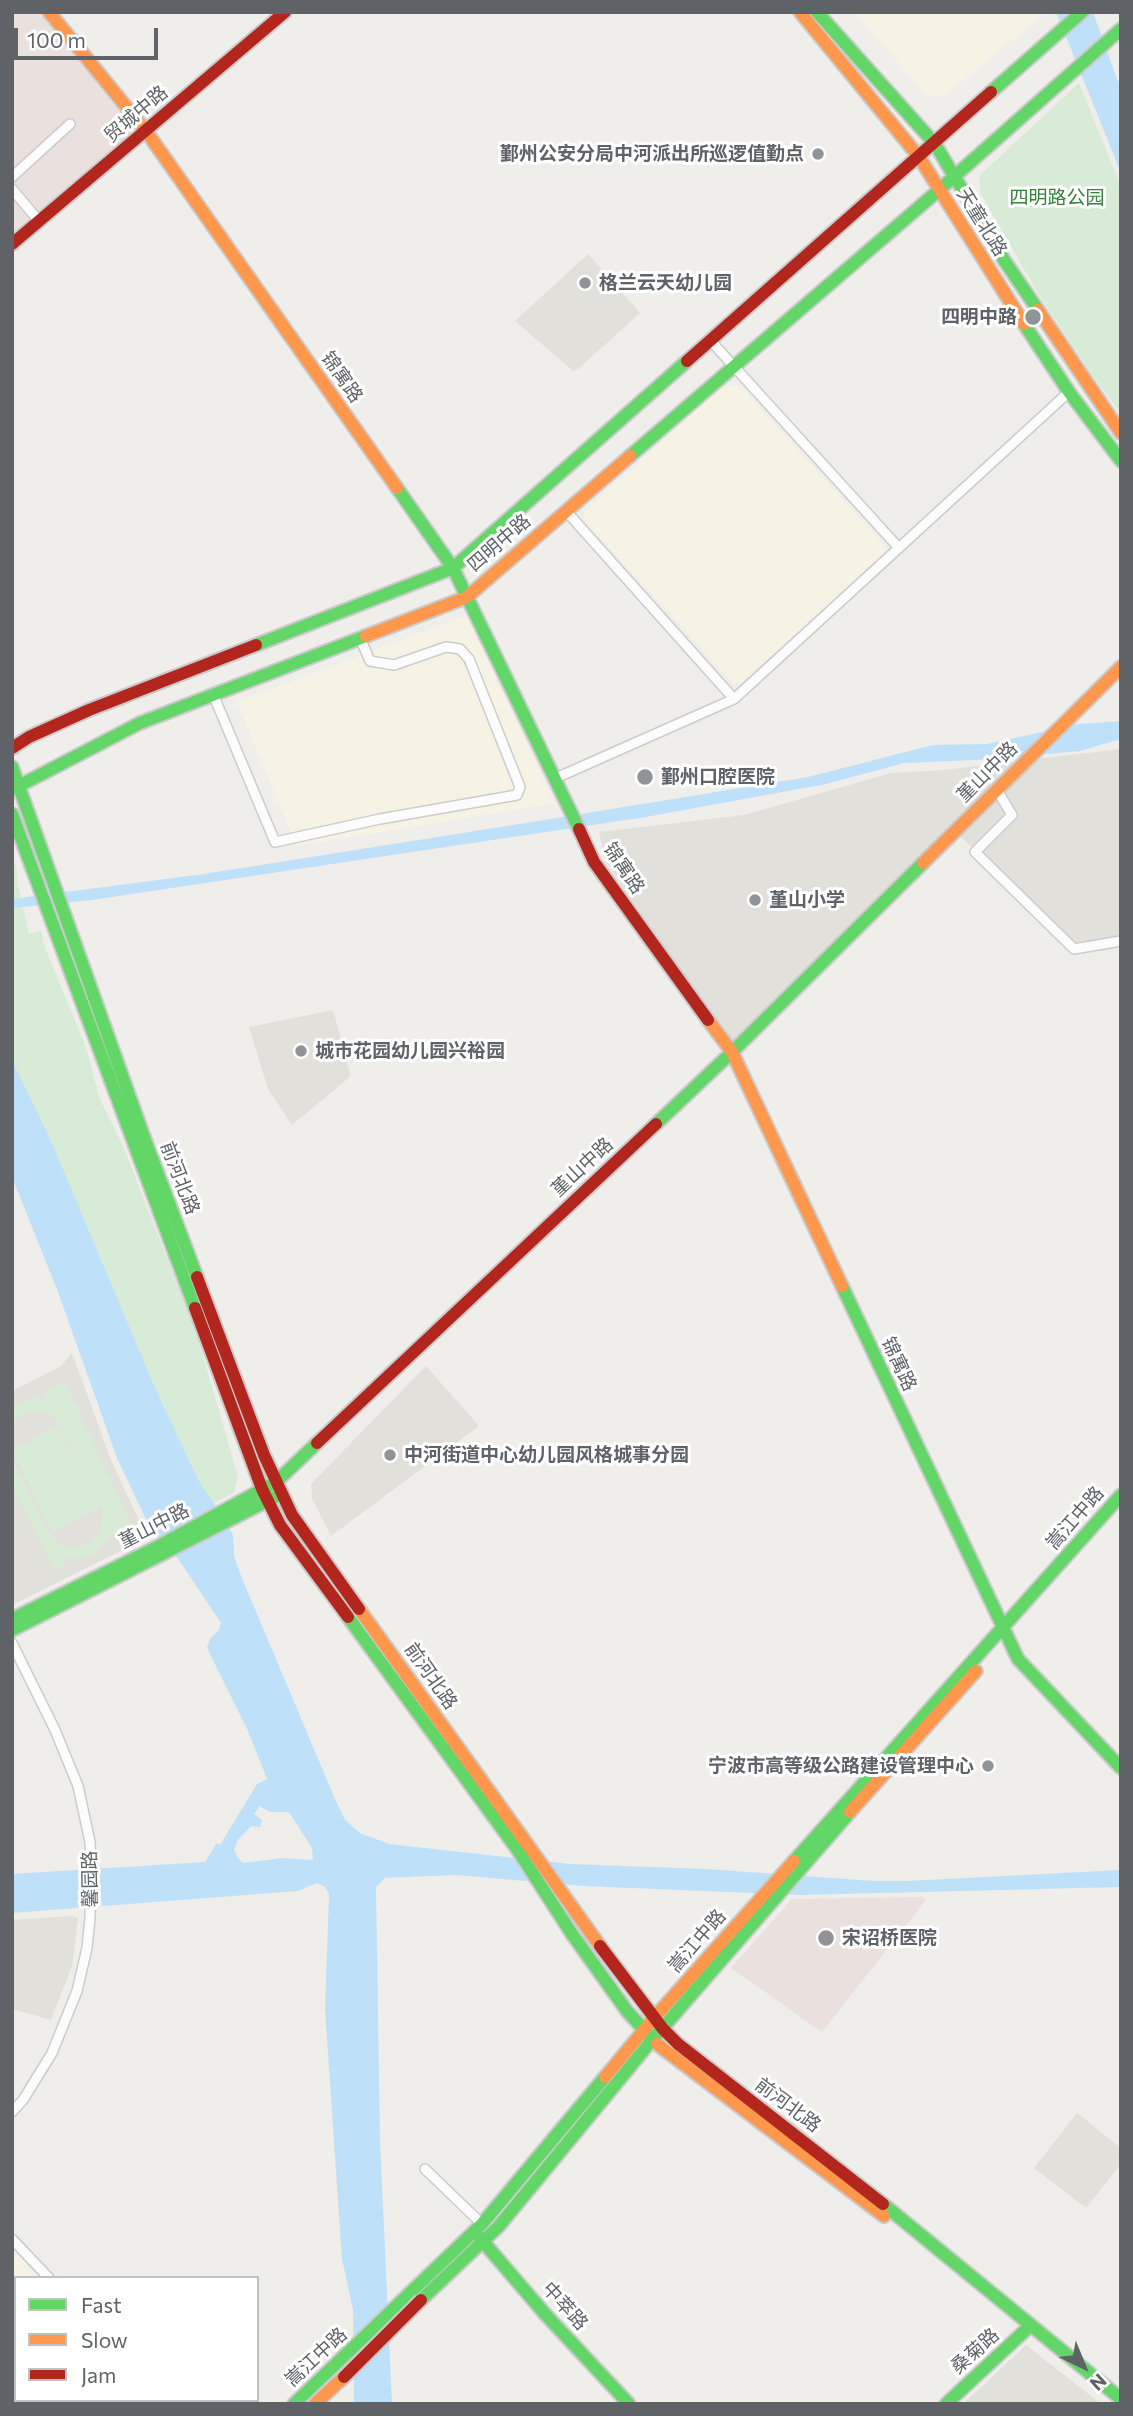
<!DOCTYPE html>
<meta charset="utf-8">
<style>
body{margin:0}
#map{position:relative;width:1133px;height:2416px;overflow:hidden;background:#efeeea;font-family:Commissioner,sans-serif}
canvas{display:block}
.frame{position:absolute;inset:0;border:14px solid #5f6368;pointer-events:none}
.legend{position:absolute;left:14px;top:2276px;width:245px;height:126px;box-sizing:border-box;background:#fff;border:2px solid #bfc1c3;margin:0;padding:9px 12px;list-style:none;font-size:21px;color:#5f6368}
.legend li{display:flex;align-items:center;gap:14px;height:35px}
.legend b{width:35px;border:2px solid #bfc1c3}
.north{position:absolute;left:1049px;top:2332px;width:70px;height:70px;-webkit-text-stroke:5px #fff;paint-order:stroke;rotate:137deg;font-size:19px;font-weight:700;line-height:28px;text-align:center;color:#5f6368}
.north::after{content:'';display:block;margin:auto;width:24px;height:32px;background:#5f6368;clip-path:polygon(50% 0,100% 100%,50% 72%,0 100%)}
.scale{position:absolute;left:14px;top:28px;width:144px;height:32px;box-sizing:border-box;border:4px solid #5f6368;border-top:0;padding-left:9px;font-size:21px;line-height:24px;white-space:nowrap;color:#5f6368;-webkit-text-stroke:5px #fff;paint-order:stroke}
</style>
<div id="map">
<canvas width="1133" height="2416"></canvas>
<div class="frame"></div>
<ul class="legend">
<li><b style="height:9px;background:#63d668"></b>Fast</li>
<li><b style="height:9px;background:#ff974d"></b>Slow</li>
<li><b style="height:9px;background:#b3261e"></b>Jam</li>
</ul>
<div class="north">N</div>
<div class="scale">100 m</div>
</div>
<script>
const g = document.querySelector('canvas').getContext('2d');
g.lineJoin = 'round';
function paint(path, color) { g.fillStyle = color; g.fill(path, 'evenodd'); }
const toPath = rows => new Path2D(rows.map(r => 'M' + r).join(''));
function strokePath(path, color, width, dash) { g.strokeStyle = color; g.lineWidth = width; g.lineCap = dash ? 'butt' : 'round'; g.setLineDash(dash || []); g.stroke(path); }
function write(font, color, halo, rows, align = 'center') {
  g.font = font + ' Commissioner,"Noto Sans SC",sans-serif'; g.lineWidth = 6; g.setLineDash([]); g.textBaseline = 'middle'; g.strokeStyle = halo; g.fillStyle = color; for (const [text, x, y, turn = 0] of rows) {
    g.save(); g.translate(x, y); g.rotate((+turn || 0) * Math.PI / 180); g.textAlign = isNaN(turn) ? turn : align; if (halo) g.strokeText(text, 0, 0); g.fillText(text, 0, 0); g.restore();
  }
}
paint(toPath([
 [854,12,1046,12,944,96,928,96],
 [739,385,886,547,885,554,741,683,733,683,585,521,584,512,723,386],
 [460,618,469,621,554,803,297,846,237,702],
 [12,2249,39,2278,16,2278,16,2400,154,2400,157,2404,12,2404]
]), '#f7f3e4');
paint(toPath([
 [588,254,640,313,578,369,573,371,515,321],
 [1121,749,1121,939,1074,947,951,827,732,1045,605,861,599,832,744,815,891,773,943,770],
 [333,1010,351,1076,292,1125,268,1089,249,1027],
 [72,1353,111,1460,147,1538,12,1605,12,1391,61,1366],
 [426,1366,479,1426,331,1536,312,1498,311,1484],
 [71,1916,78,1918,72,1966,51,2020,12,2009,13,1920],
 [1077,2113,1121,2148,1121,2164,1086,2208,1034,2168],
 [1026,2345,1101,2404,963,2404]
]), '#e2e0da');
paint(toPath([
 [12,12,39,12,134,130,12,233],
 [922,1897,926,1900,822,2032,731,1968,792,1899]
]), '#eae0de');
paint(toPath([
 [1079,83,1121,187,1121,413,1094,378,1036,290,981,194,979,176],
 [12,858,16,866,18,885,29,934,41,931,45,948,86,1047,99,1097,122,1144,196,1331,238,1477,234,1493,214,1503,200,1483,156,1390,53,1145,12,1060,14,1031,12,1028],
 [65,1382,136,1533,118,1541,114,1533,96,1552,80,1559,64,1559,66,1566,55,1571,12,1485,12,1458,50,1534,61,1545,76,1548,91,1543,101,1530,103,1511,57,1421,45,1412,29,1411,12,1423,12,1408,33,1398,41,1398,47,1400,44,1392],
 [58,1426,100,1507,52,1532,12,1450]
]), '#d8ebd6');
paint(toPath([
 [1056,12,1093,12,1121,90,1121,173],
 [1121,721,1121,739,1080,751,975,760,904,763,826,784,646,817,92,900,12,908,12,899,204,874,532,822,808,777,933,745,987,744,1079,724],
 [12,1060,53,1145,156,1390,200,1483,214,1503,233,1535,234,1556,241,1576,335,1799,345,1820,360,1833,389,1844,570,1864,706,1869,873,1881,908,1881,1121,1870,1121,1887,801,1895,583,1886,456,1875,385,1878,376,1887,380,2140,392,2404,354,2404,353,2310,342,2259,325,2010,329,1894,325,1887,317,1883,298,1891,12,1913,12,1874,205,1862,217,1843,220,1845,257,1784,267,1779,247,1729,207,1648,210,1639,219,1630,221,1623,179,1560,151,1530,117,1458,58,1292,12,1177],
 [260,1806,270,1812,289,1812,312,1848,313,1860,282,1858,243,1863,238,1858,234,1850,238,1840,251,1826,260,1827,262,1820,254,1814]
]), '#bfe0f9');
const street = toPath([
 [12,177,70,124],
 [12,189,39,221],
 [710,340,899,548],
 [566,511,734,699],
 [213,694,275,842,380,819,517,795,520,787,469,659,460,649,446,647,394,665,370,661,360,638],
 [556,778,734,699,1069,392],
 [997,790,1012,815,975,852,1074,949,1121,941],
 [12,1643,55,1730,78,1786,90,1842,91,1863,90,1918,87,1948,77,1991,52,2053,23,2100,12,2112],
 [425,2169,482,2224],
 [12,2239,49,2278],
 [163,2400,166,2404]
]);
const fast = toPath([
 [817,12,935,144,1004,260,1038,310],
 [991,92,1082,12],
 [1024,324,1069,392,1121,461],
 [630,456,939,190,1121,29],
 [397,488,453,568,579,829],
 [256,645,453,568,687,361],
 [12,767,145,1140,197,1277],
 [13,789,140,723,366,636],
 [12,814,195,1308],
 [656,1124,732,1052,923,863],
 [842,1286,1018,1659,1121,1768],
 [348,1617,517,1849,572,1934,627,2011,657,2044],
 [12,1619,157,1547,276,1482,317,1443],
 [12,1630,275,1497],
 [794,1861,1121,1495],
 [883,2204,1121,2399],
 [480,2238,545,2314,629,2404],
 [421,2300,499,2226,652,2040,850,1812],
 [294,2404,482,2224,605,2077],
 [946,2404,1030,2326]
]);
const slow = toPath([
 [49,12,146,131,397,488],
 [800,12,919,157,1024,324],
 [1038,310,1121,433],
 [366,636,467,597,630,456],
 [923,863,1121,667],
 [708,1020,732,1052,842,1286],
 [359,1609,600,1946],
 [850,1812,976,1671],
 [657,2044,884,2216],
 [605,2077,654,2018,794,1861],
 [315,2404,344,2377]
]);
const jam = toPath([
 [12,244,285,12],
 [687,361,991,92],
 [12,748,29,737,89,710,256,645],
 [579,829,594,862,708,1020],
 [197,1277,264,1455,292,1515,359,1609],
 [195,1308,262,1489,280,1525,348,1617],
 [317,1443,656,1124],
 [600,1946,663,2029,678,2044,883,2204]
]);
strokePath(street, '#cbcccc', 12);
strokePath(fast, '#cacacb', 16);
strokePath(slow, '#cacacb', 16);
strokePath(jam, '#cacacb', 16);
strokePath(street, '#fdfcfc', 9);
strokePath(fast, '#63d668', 12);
strokePath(slow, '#ff974d', 12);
strokePath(jam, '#b3261e', 12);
const jamBridge = toPath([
 [344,2377,421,2300]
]);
strokePath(jamBridge, '#cacacb', 16, []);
strokePath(jamBridge, '#b3261e', 12);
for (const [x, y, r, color] of [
 [818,154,7,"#919496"],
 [585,283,7,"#919496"],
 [1033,317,9,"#919496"],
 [645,777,9,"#919496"],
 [755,900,7,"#919496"],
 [301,1051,7,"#919496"],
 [390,1455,7,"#919496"],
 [988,1766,7,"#919496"],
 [826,1938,9,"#919496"]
]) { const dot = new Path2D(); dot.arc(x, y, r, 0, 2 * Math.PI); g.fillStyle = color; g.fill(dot); strokePath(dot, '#fff', 2.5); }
write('19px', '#5f6368', '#fff', [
 ["贸城中路",136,114,-40],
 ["天童北路",982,222,58],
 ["锦寓路",342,377,55],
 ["四明中路",499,543,-41],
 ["堇山中路",987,772,-45],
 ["锦寓路",624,868,56],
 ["堇山中路",582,1167,-43],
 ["前河北路",180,1178,69],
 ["锦寓路",899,1364,65],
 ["嵩江中路",1075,1518,-49],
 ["堇山中路",154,1526,-27],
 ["前河北路",431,1676,55],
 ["馨园路",90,1879,-91],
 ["嵩江中路",697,1941,-49],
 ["前河北路",788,2105,37],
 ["中萃路",565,2306,48],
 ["桑菊路",975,2351,-42],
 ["嵩江中路",316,2357,-43]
]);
write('bold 19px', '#5f6368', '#fff', [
 ["鄞州公安分局中河派出所巡逻值勤点",804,154,"right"],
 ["格兰云天幼儿园",599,283],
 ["四明中路",1017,317,"right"],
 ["鄞州口腔医院",661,777],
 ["堇山小学",769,900],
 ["城市花园幼儿园兴裕园",315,1051],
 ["中河街道中心幼儿园风格城事分园",404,1455],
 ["宁波市高等级公路建设管理中心",974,1766,"right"],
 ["宋诏桥医院",842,1938]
], 'left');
write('19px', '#348238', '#fff', [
 ["四明路公园",1057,198]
]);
</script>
